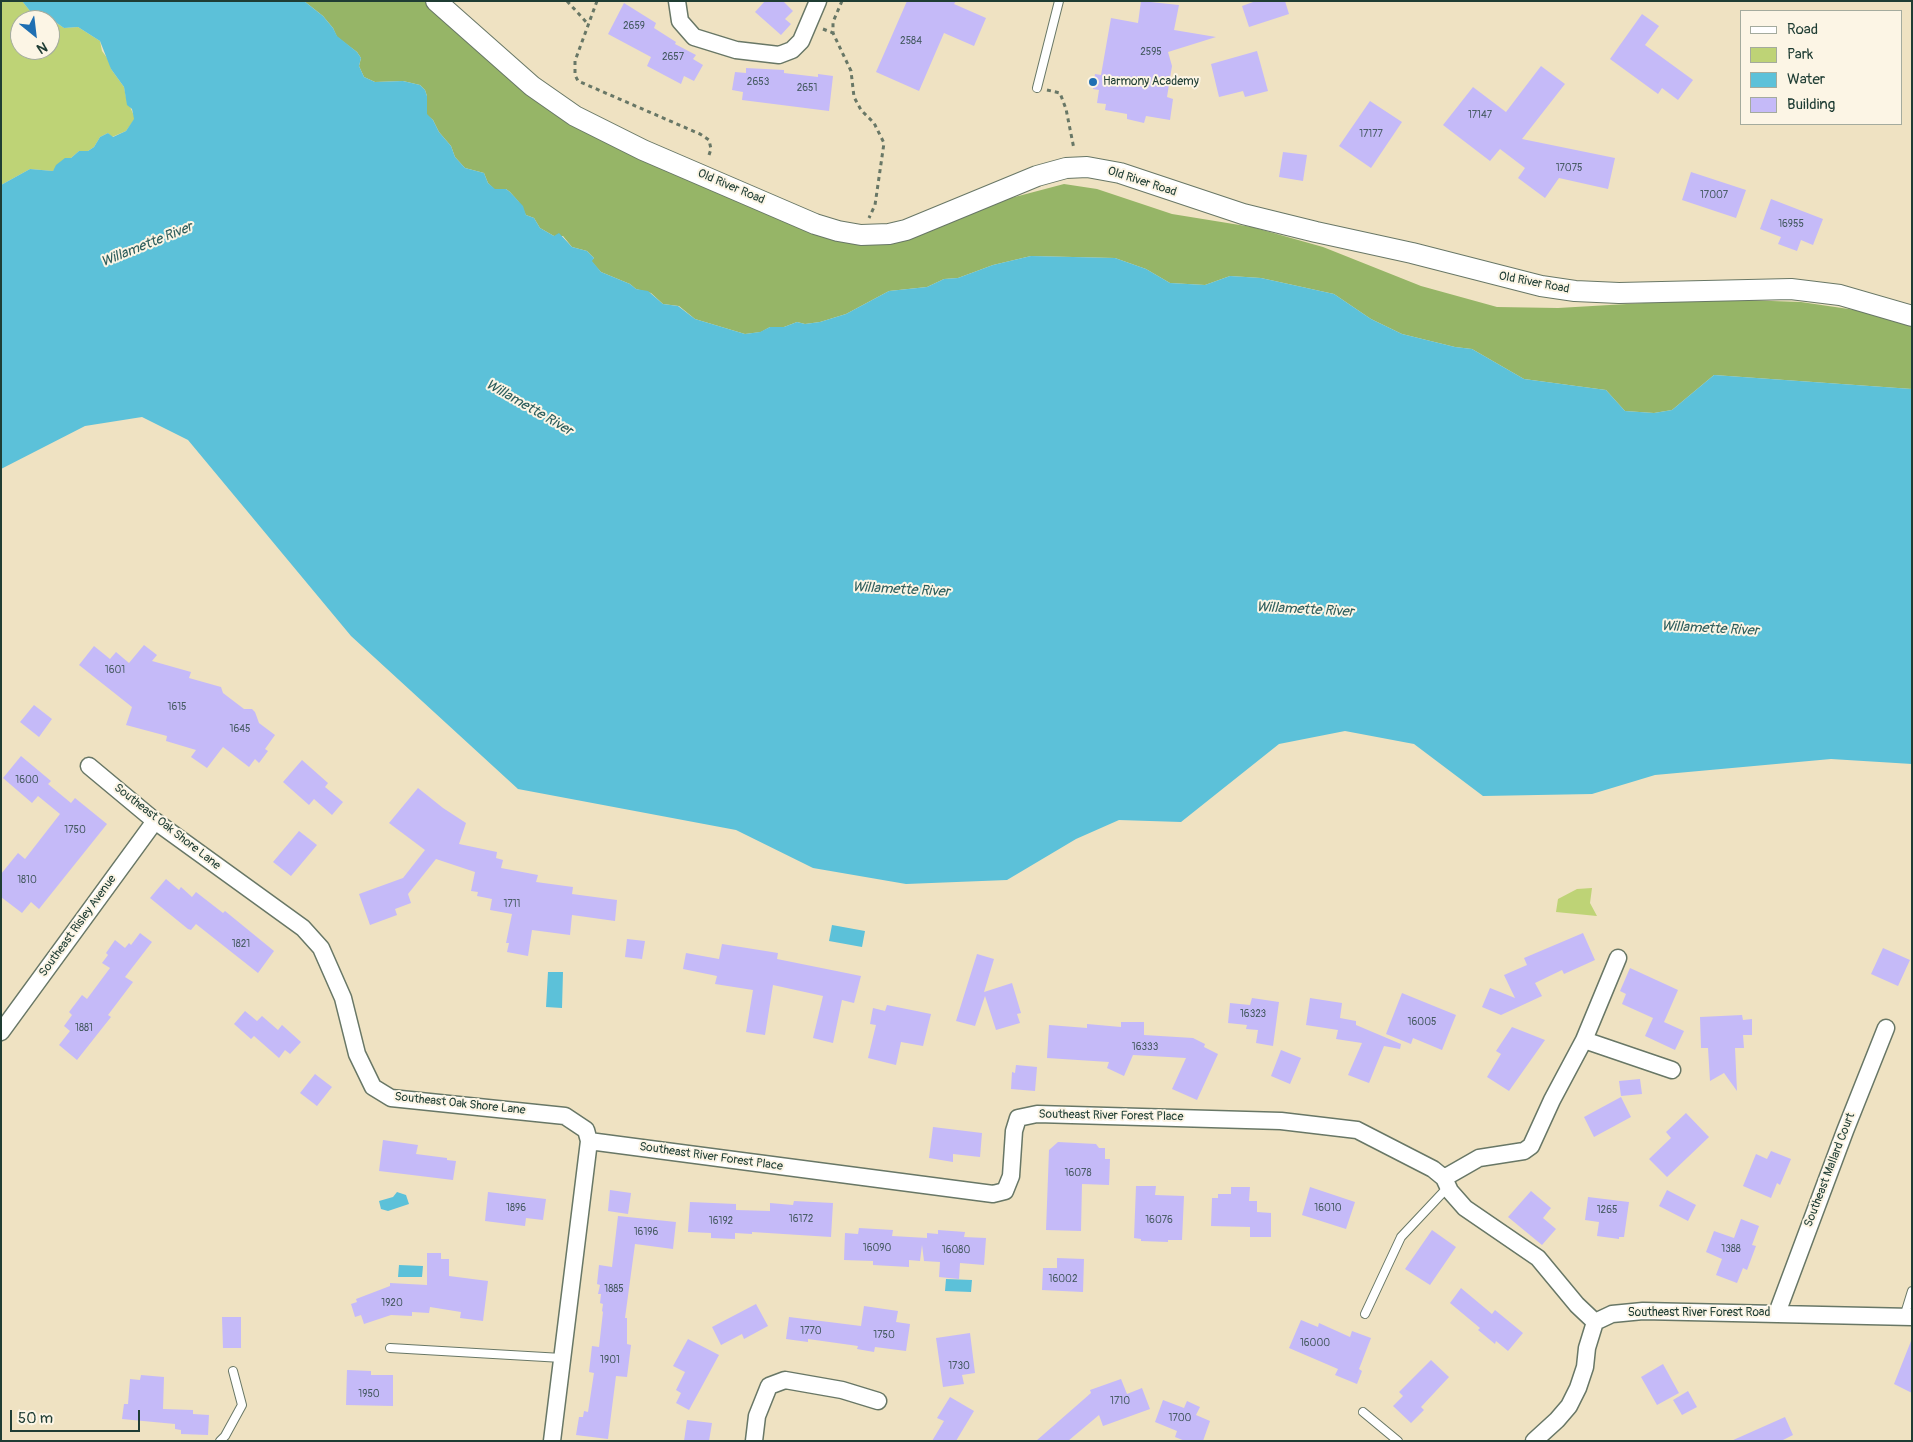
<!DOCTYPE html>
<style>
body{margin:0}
#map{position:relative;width:1913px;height:1442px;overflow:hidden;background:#efe2c2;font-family:Pangolin,sans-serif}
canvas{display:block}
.frame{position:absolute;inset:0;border:2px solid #1f3d34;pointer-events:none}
.legend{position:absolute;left:1740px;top:10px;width:162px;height:115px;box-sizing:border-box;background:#fcf5e5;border:1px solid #a4ab9e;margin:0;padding:6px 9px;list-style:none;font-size:15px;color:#1f3d34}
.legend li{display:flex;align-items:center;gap:10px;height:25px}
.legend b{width:25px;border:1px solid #a4ab9e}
.north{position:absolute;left:10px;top:10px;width:50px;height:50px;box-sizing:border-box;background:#fcf5e5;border:1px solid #a4ab9e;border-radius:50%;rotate:151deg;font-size:14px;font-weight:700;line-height:20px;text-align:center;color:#1f3d34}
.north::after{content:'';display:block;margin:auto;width:18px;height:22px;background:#1f6fb2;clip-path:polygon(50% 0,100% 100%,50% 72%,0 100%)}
.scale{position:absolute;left:10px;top:1410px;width:130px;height:22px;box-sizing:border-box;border:2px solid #1f3d34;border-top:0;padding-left:6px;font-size:15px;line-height:18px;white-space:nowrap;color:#1f3d34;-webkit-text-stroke:4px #fcf5e5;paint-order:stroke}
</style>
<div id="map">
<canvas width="1913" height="1442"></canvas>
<div class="frame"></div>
<ul class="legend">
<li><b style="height:6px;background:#fff"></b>Road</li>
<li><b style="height:14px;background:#bed376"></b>Park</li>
<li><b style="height:14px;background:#5cc1d9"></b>Water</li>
<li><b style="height:14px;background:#c5baf8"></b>Building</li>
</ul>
<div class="north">N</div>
<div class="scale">50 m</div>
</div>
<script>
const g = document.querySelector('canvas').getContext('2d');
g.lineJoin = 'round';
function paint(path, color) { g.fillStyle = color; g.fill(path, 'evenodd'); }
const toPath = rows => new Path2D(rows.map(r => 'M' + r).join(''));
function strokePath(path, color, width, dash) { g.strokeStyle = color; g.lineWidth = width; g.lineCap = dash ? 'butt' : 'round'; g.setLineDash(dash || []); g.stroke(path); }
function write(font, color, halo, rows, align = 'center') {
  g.font = font + ' Pangolin,sans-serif'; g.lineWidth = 4; g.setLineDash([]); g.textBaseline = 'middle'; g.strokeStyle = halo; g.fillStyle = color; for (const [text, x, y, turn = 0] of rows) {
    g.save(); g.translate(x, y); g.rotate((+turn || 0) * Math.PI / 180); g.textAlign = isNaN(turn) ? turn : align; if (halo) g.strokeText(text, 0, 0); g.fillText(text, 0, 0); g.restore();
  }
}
paint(toPath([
 [1,1,22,1,30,11,37,16,48,17,64,28,78,27,100,41,102,51,110,62,111,69,124,87,126,97,134,116,134,120,126,131,112,137,108,133,100,137,94,147,88,151,79,151,71,158,65,159,53,171,30,169,1,185],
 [20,20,50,20,50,50,20,50],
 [1592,888,1590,903,1597,916,1556,912,1558,899,1577,889]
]), '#bed376');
paint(toPath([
 [304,1,425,1,493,61,781,219,917,236,992,203,1064,184,1097,189,1172,214,1252,227,1323,247,1421,286,1497,307,1558,308,1713,299,1801,302,1869,312,1912,325,1912,389,1714,375,1672,410,1654,413,1625,411,1606,390,1524,379,1472,349,1455,347,1402,334,1371,319,1334,294,1261,278,1230,276,1205,285,1170,283,1146,269,1115,258,1031,256,993,265,958,278,944,279,927,287,889,291,846,314,820,322,805,324,797,322,784,327,770,327,761,332,745,334,695,319,679,306,663,304,651,293,636,289,630,284,601,272,591,261,594,258,587,251,572,247,563,236,554,236,540,228,534,218,526,215,518,201,510,192,506,189,495,190,488,183,484,173,465,168,455,157,451,146,439,132,433,120,427,115,427,96,425,90,420,85,403,81,375,82,364,77,359,66,361,58,357,52,337,37,333,28,323,16]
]), '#96b567');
paint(toPath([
 [22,1,304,1,323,16,333,28,337,36,357,52,361,58,359,66,364,77,375,82,403,81,420,85,425,90,427,96,427,114,433,120,439,132,451,146,455,157,465,168,484,173,488,183,495,189,506,189,510,192,523,206,526,215,534,218,540,228,554,236,559,233,572,247,587,251,594,258,592,261,601,272,630,284,636,289,648,291,663,304,678,306,695,319,745,334,760,332,770,327,784,327,797,322,805,324,820,322,846,314,889,291,927,287,944,279,958,278,993,265,1031,256,1115,258,1146,269,1170,283,1205,285,1230,276,1261,278,1334,294,1371,319,1402,334,1455,347,1472,349,1524,379,1606,390,1625,411,1654,413,1672,410,1714,375,1912,389,1912,764,1831,759,1655,775,1592,794,1483,796,1414,744,1345,731,1279,744,1181,822,1119,820,1076,839,1007,880,906,884,813,868,736,830,518,789,351,636,188,440,142,417,85,426,1,469,1,185,30,169,53,171,56,165,65,158,71,158,79,151,88,151,94,147,100,137,108,133,113,137,126,131,134,119,132,109,127,105,124,87,111,69,100,41,78,27,64,28,48,17,37,16,30,11],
 [832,925,865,931,862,947,829,941],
 [548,972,563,972,562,1008,546,1007],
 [397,1192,406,1195,409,1204,388,1211,381,1209,379,1201,393,1197],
 [399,1265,423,1266,422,1277,398,1277],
 [946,1279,972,1280,971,1292,945,1291]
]), '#5cc1d9');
paint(toPath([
 [765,1,783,1,793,11,785,19,791,24,781,35,755,12],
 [907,1,956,1,954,4,986,18,974,46,944,33,919,91,876,72],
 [1141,1,1179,5,1174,30,1216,37,1168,52,1172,66,1167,97,1173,99,1170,120,1146,116,1144,123,1127,119,1127,114,1105,110,1106,104,1097,103,1099,90,1093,89,1095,74,1101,75,1111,18,1138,23],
 [1256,1,1285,1,1289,14,1249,27,1242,6],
 [624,3,656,23,654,28,676,42,675,44,696,55,693,59,703,65,694,81,684,76,681,84,647,66,651,57,608,34],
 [1642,14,1659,26,1645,45,1693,80,1678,100,1662,88,1658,94,1610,59],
 [1257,51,1268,91,1245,97,1243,91,1219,97,1211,64],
 [1541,66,1565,84,1522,139,1615,158,1608,189,1559,178,1545,198,1518,178,1525,168,1500,149,1490,161,1443,125,1473,87,1506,112],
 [746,68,784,70,784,73,818,77,818,74,833,76,829,111,742,100,743,92,732,90,735,72,746,73],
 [1370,101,1402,122,1371,168,1339,146],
 [1283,152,1307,155,1303,181,1279,177],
 [1691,172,1746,190,1736,218,1682,200],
 [1771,199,1823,219,1813,245,1801,240,1797,251,1778,244,1781,237,1760,229],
 [144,645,157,655,152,661,191,672,189,678,221,687,223,693,244,709,252,709,255,712,259,723,275,735,265,749,268,751,259,763,255,759,249,767,223,747,207,768,191,757,196,750,166,741,167,736,126,725,132,707,79,665,94,646,110,659,116,652,129,663],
 [34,705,52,719,39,737,20,722],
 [21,756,51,781,48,784,71,803,75,798,107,824,39,909,31,902,22,913,1,897,1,874,18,853,25,859,60,814,38,796,32,803,3,778],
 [302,760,328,783,325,787,343,802,332,815,314,799,309,805,283,782],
 [418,788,443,808,466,823,459,844,497,852,496,858,503,860,501,868,538,875,536,882,573,887,572,894,617,900,615,921,572,915,570,935,532,930,528,956,507,952,509,943,506,943,512,914,490,910,492,899,477,896,478,892,471,891,475,872,436,859,408,894,411,903,395,909,397,915,370,925,359,894,403,878,425,850,389,823],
 [299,831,317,845,291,876,273,862],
 [166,879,179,890,181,887,192,897,196,892,223,913,225,911,274,951,258,973,196,924,191,930,188,929,150,898],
 [140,933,152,942,125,977,133,982,108,1015,111,1017,77,1060,59,1045,70,1031,64,1026,72,1015,69,1012,82,995,87,999,110,968,102,963,108,955,106,953,115,940,125,948,129,943,131,945],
 [1583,933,1595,960,1564,974,1562,970,1535,983,1542,996,1501,1015,1482,1007,1490,988,1515,998,1504,975,1527,965,1524,958],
 [627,939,645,941,642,959,625,957],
 [722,944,778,953,777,959,861,976,854,1003,842,1000,833,1043,813,1038,823,996,773,985,765,1035,746,1032,753,990,715,984,717,976,683,969,686,953,719,959],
 [1883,948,1910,960,1898,986,1871,974],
 [977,954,994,959,984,992,1012,983,1021,1013,1017,1014,1020,1023,996,1030,985,996,975,1026,956,1021],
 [1630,968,1678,990,1664,1022,1684,1031,1675,1050,1645,1036,1653,1018,1622,1004,1626,994,1620,991],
 [1402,993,1456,1015,1442,1050,1413,1038,1411,1044,1386,1034],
 [1252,998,1279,1002,1273,1046,1256,1043,1258,1030,1246,1029,1247,1025,1228,1023,1230,1003,1250,1005],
 [1310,998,1342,1003,1340,1018,1356,1021,1356,1025,1401,1044,1400,1049,1384,1046,1369,1083,1348,1075,1362,1043,1336,1039,1338,1030,1306,1025],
 [887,1005,931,1014,923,1046,901,1042,896,1065,868,1058,876,1025,870,1024,873,1008,885,1011],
 [245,1011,257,1021,262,1016,278,1030,282,1025,301,1042,290,1054,285,1050,279,1058,254,1036,251,1039,234,1024],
 [1742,1015,1743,1020,1752,1019,1752,1035,1743,1035,1744,1048,1735,1048,1737,1091,1724,1073,1710,1081,1708,1048,1701,1048,1700,1017],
 [1121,1022,1144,1022,1144,1035,1193,1038,1205,1044,1204,1047,1218,1054,1197,1100,1172,1089,1186,1058,1133,1055,1124,1076,1107,1068,1109,1062,1047,1058,1049,1025,1087,1028,1087,1024,1121,1027],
 [1512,1027,1545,1040,1509,1091,1487,1077,1501,1054,1496,1051],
 [1281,1050,1301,1058,1290,1084,1271,1076],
 [1016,1065,1037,1067,1035,1091,1011,1089,1012,1072,1015,1073],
 [315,1074,332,1087,317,1106,300,1093],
 [1640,1079,1642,1094,1621,1096,1619,1081],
 [1621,1097,1631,1117,1594,1137,1584,1117],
 [1686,1113,1709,1137,1667,1177,1649,1159,1671,1138,1666,1132],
 [933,1127,982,1133,980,1157,953,1154,953,1162,929,1158],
 [383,1140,418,1145,416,1154,447,1158,447,1160,456,1161,453,1180,379,1171],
 [1058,1142,1096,1144,1099,1148,1105,1148,1105,1159,1110,1159,1109,1185,1082,1184,1081,1231,1046,1230,1049,1150],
 [1771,1151,1791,1159,1780,1185,1777,1183,1771,1198,1743,1186,1756,1154,1767,1159],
 [1136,1186,1156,1186,1155,1195,1184,1196,1182,1240,1168,1240,1168,1242,1141,1241,1141,1239,1134,1238],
 [1231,1187,1250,1187,1249,1201,1257,1201,1257,1212,1271,1213,1271,1237,1250,1237,1250,1227,1211,1226,1212,1198,1218,1198,1218,1194,1231,1194],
 [1310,1187,1355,1202,1346,1229,1302,1215],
 [610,1190,631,1193,628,1214,608,1211],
 [1667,1190,1696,1205,1688,1221,1659,1206],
 [1531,1191,1551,1208,1543,1218,1556,1229,1542,1245,1508,1217],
 [488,1192,546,1199,543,1220,526,1218,525,1226,485,1221],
 [1588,1197,1629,1202,1624,1237,1619,1237,1619,1239,1597,1236,1599,1222,1585,1220],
 [794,1201,833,1203,831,1237,752,1232,752,1234,735,1233,735,1239,711,1238,711,1233,688,1232,690,1202,736,1204,736,1210,770,1211,770,1203,793,1205],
 [618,1216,676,1222,673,1249,635,1244,625,1318,627,1318,627,1344,631,1345,627,1377,616,1376,608,1439,576,1435,579,1417,583,1417,584,1411,588,1412,594,1373,589,1372,592,1346,599,1347,603,1312,602,1311,603,1304,600,1303,601,1294,598,1294,600,1285,597,1284,599,1265,612,1267],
 [1741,1219,1759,1226,1752,1245,1756,1246,1747,1270,1743,1268,1737,1283,1716,1275,1722,1259,1706,1252,1714,1231,1734,1238],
 [859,1228,893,1230,892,1236,927,1238,927,1233,938,1234,938,1230,965,1232,964,1237,986,1238,984,1265,960,1263,959,1279,939,1277,940,1262,924,1261,922,1245,920,1261,909,1260,909,1267,873,1265,873,1261,844,1260,845,1233,858,1234],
 [1432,1230,1456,1247,1430,1285,1405,1269],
 [427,1253,441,1253,441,1259,449,1259,449,1276,488,1281,483,1321,460,1318,461,1312,430,1307,429,1313,412,1312,412,1316,391,1315,364,1324,361,1315,355,1317,351,1304,357,1302,356,1299,390,1286,390,1283,427,1285],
 [1057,1258,1084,1259,1083,1292,1042,1290,1043,1268,1057,1268],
 [1461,1288,1492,1314,1495,1310,1523,1333,1508,1351,1496,1341,1495,1344,1478,1330,1480,1328,1450,1303],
 [756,1304,768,1326,744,1339,742,1334,721,1345,712,1327],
 [864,1306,898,1311,896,1322,910,1324,906,1351,875,1347,874,1352,857,1349,858,1346,808,1339,808,1342,786,1339,789,1317,861,1326],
 [222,1317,241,1317,241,1348,223,1348],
 [1301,1320,1318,1327,1319,1323,1350,1337,1352,1331,1371,1338,1359,1369,1362,1371,1357,1384,1335,1375,1338,1369,1289,1348],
 [970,1333,975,1373,962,1375,964,1384,943,1387,936,1338],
 [688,1339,719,1355,689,1410,676,1403,681,1393,676,1390,685,1372,673,1366],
 [1911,1341,1912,1341,1912,1393,1894,1384],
 [1431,1360,1449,1377,1421,1407,1424,1410,1411,1423,1393,1406,1403,1396,1399,1392],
 [1663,1364,1679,1393,1657,1405,1641,1377],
 [347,1370,371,1371,371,1375,393,1375,393,1406,346,1405],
 [141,1375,164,1377,163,1409,193,1410,193,1414,209,1415,208,1435,181,1434,181,1430,175,1429,175,1424,122,1419,124,1404,128,1404,130,1379,140,1380],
 [1121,1379,1127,1394,1142,1388,1150,1409,1103,1426,1099,1415,1068,1441,1036,1441,1091,1393,1090,1390],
 [1688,1391,1697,1407,1682,1415,1673,1400],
 [950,1397,974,1411,956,1441,932,1441,944,1421,937,1418],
 [1163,1400,1184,1408,1187,1401,1200,1407,1196,1415,1210,1421,1203,1441,1185,1441,1175,1437,1177,1431,1155,1422],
 [1785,1417,1793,1435,1781,1441,1731,1441],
 [687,1420,712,1423,709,1441,684,1441]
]), '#c5baf8');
const service = toPath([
 [1037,88,1059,1],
 [1365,1314,1401,1237,1448,1187],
 [1904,1317,1912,1291],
 [390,1348,562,1358],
 [1363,1412,1398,1441],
 [220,1441,225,1436,242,1405,233,1371]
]);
const minor = toPath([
 [677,1,680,21,694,37,736,50,779,55,792,50,801,41,818,1],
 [89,766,155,821,303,928,321,948,343,998,357,1054,373,1087,391,1098,565,1116,586,1130,589,1141,552,1441],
 [1,1032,155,821],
 [1584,1040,1672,1070],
 [589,1141,993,1194,1005,1191,1011,1176,1014,1131,1018,1118,1037,1114,1281,1121,1357,1130,1433,1169,1444,1178,1450,1191,1465,1208,1538,1258,1577,1305,1595,1322],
 [1444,1178,1479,1158,1524,1151,1531,1146,1552,1100,1584,1040,1618,958],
 [1777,1313,1845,1131,1886,1028],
 [754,1441,757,1416,769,1386,785,1380,842,1390,878,1401],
 [1534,1441,1557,1420,1569,1406,1578,1388,1585,1367,1587,1348,1595,1322,1612,1314,1643,1311,1912,1317]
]);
const tertiary = toPath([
 [436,1,532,86,575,116,643,150,815,224,838,231,861,235,889,234,906,230,1037,176,1066,168,1087,167,1120,173,1243,214,1316,232,1412,253,1541,286,1575,291,1619,293,1791,289,1840,295,1912,316]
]);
strokePath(service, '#687766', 10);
strokePath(minor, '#687766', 19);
strokePath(tertiary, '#687766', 22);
strokePath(toPath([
 [567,1,588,24],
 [597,1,575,61,575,75,578,81,700,134,709,140,711,149,708,158],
 [842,1,833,22,833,33,851,71,854,97,861,110,874,123,884,143,875,205,869,218],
 [823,29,833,33],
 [1047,90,1060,93,1066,109,1074,149]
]), '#687766', 3, [4, 4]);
strokePath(service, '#fff', 8);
strokePath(minor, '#fff', 16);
strokePath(tertiary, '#fff', 20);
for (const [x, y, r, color] of [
 [1093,82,5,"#1f6fb2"]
]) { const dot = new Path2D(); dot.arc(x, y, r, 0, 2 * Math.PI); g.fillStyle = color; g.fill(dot); strokePath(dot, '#fcf5e5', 2); }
write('10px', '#485c65', null, [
 ["2659",634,26],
 ["2584",911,41],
 ["2595",1151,52],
 ["2657",673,57],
 ["2653",758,82],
 ["2651",807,88],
 ["17147",1480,115],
 ["17177",1371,134],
 ["17075",1569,168],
 ["17007",1714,195],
 ["16955",1791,224],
 ["1601",115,670],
 ["1615",177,707],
 ["1645",240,729],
 ["1600",27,780],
 ["1750",75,830],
 ["1810",27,880],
 ["1711",512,904],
 ["1821",241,944],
 ["16323",1253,1014],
 ["16005",1422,1022],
 ["1881",84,1028],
 ["16333",1145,1047],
 ["16078",1078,1173],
 ["1896",516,1208],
 ["16010",1328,1208],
 ["1265",1607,1210],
 ["16172",801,1219],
 ["16076",1159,1220],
 ["16192",721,1221],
 ["16196",646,1232],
 ["16090",877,1248],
 ["1388",1731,1249],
 ["16080",956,1250],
 ["16002",1063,1279],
 ["1885",614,1289],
 ["1920",392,1303],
 ["1770",811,1331],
 ["1750",884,1335],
 ["16000",1315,1343],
 ["1901",610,1360],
 ["1730",959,1366],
 ["1950",369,1394],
 ["1710",1120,1401],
 ["1700",1180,1418]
]);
write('12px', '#1f3d34', '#fcf5e5', [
 ["Harmony Academy",1103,82]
], 'left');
write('12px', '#1f3d34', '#fcf5e5', [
 ["Old River Road",1142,182,18],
 ["Old River Road",731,187,23],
 ["Old River Road",1534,283,11],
 ["Southeast Oak Shore Lane",167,827,38],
 ["Southeast Risley Avenue",78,926,-54],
 ["Southeast Oak Shore Lane",460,1104,6],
 ["Southeast River Forest Place",1111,1116,1],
 ["Southeast River Forest Place",711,1157,8],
 ["Southeast Mallard Court",1830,1170,-69],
 ["Southeast River Forest Road",1699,1313]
]);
write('italic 14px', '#2e5e5d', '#fcf5e5', [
 ["Willamette River",147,245,-22],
 ["Willamette River",529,408,30],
 ["Willamette River",901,590,3],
 ["Willamette River",1305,610,3],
 ["Willamette River",1710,629,3]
]);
</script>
